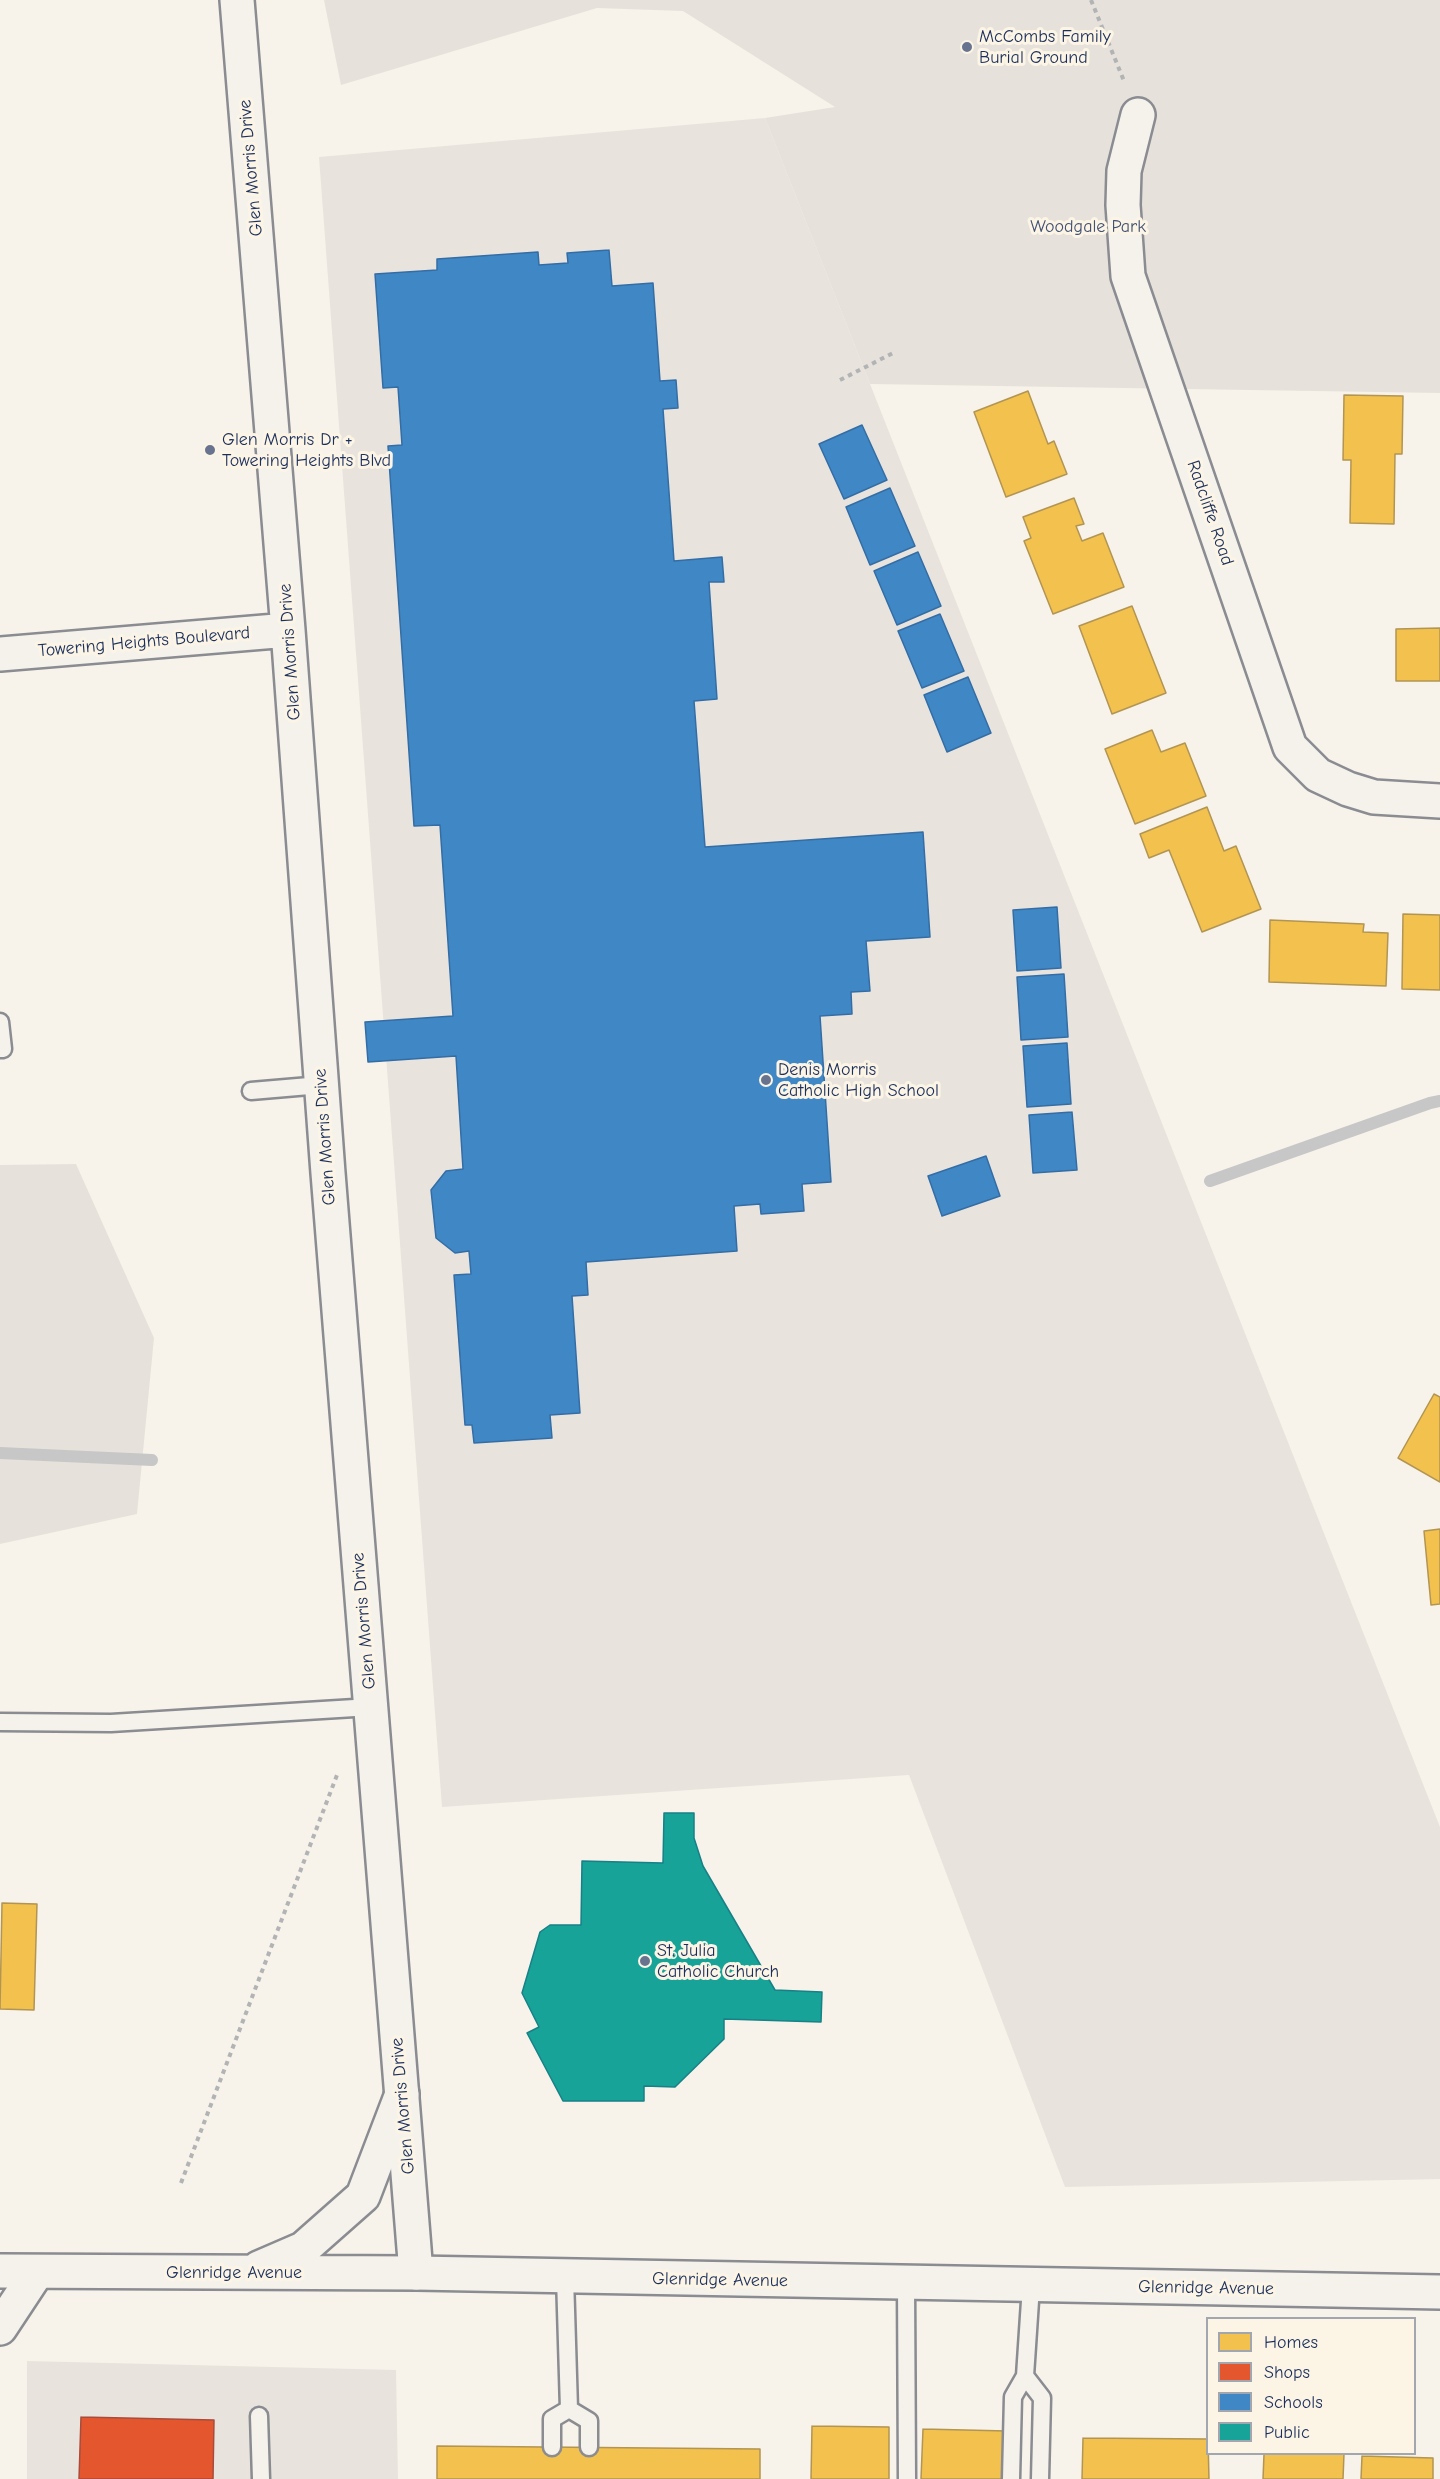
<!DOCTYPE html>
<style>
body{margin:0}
#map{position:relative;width:1440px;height:2479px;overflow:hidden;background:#f7f3ea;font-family:"Comic Neue",sans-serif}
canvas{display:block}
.legend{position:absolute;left:1206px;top:2317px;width:210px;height:138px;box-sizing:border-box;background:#fcf5e5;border:2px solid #a2a6af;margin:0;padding:8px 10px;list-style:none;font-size:18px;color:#1b2f5e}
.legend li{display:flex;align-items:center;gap:12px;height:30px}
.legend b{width:30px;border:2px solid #a2a6af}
</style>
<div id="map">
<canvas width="1440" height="2479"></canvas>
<ul class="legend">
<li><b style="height:16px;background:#f2c14e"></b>Homes</li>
<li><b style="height:16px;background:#e4572e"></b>Shops</li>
<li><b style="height:16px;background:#3f88c5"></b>Schools</li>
<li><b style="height:16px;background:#17a398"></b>Public</li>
</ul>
</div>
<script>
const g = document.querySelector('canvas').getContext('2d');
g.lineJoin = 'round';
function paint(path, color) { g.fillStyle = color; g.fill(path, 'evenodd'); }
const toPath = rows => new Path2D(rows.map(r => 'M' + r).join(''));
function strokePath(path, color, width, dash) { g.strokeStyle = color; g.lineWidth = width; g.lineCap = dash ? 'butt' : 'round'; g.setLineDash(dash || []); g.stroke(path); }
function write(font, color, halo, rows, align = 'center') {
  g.font = font + ' "Comic Neue",sans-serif'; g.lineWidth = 6; g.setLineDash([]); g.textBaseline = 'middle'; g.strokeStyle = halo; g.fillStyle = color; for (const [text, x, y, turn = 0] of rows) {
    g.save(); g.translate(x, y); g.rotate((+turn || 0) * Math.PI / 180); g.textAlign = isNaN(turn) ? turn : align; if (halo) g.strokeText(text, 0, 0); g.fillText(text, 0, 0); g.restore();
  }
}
paint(toPath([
 [765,118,1440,1827,1440,2179,1065,2187,909,1775,442,1807,319,157],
 [27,2361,396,2370,398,2479,27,2479]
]), '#e8e4dd');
paint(toPath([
 [324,0,1440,0,1440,393,870,384,765,118,835,107,683,11,597,8,341,85],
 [76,1164,154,1338,137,1514,0,1544,0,1165]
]), '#e6e2db');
const homes = toPath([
 [1028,391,1048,444,1054,441,1067,474,1006,497,974,412,1028,391],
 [1344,395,1403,396,1402,454,1395,454,1394,524,1350,523,1351,460,1343,460,1344,395],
 [1074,498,1084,524,1076,526,1082,541,1103,533,1124,587,1053,614,1024,541,1031,538,1023,517,1074,498],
 [1132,606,1166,693,1112,714,1079,626,1132,606],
 [1440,628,1440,681,1396,681,1396,629,1440,628],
 [1152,730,1161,752,1185,743,1206,796,1135,824,1105,749,1152,730],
 [1207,807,1224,851,1236,846,1261,909,1202,932,1169,850,1149,858,1140,834,1207,807],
 [1403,914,1440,915,1440,990,1402,989,1403,914],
 [1270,920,1364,924,1363,932,1388,933,1386,986,1269,982,1270,920],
 [1434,1394,1440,1397,1440,1482,1398,1458,1434,1394],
 [1440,1529,1440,1604,1431,1605,1424,1531,1440,1529],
 [2,1903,37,1904,34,2010,0,2009,2,1903],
 [812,2426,889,2427,889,2479,811,2479,812,2426],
 [923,2429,1007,2431,1005,2479,921,2479,923,2429],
 [1083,2438,1208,2439,1209,2479,1082,2479,1083,2438],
 [437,2446,760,2449,760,2479,437,2479,437,2446],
 [1264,2454,1344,2454,1343,2479,1263,2479,1264,2454],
 [1362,2456,1433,2458,1433,2479,1361,2479,1362,2456]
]);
paint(homes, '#f2c14e');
strokePath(homes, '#b29553', 1.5);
const shops = toPath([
 [81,2417,214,2420,213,2479,79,2479,81,2417]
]);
paint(shops, '#e4572e');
strokePath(shops, '#a84b3c', 1.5);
const schools = toPath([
 [609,250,612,286,653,283,660,381,676,380,678,408,663,409,674,561,722,557,724,582,709,582,717,699,694,701,705,847,923,832,930,937,866,941,870,991,851,992,852,1014,820,1016,831,1182,802,1184,804,1211,761,1214,760,1204,734,1206,737,1251,586,1262,588,1295,572,1296,580,1413,550,1415,552,1438,474,1443,472,1425,465,1425,454,1275,471,1274,469,1251,455,1253,436,1238,431,1190,446,1171,463,1169,456,1056,368,1062,365,1022,453,1016,440,825,414,826,388,446,402,445,398,387,383,388,375,274,437,270,437,259,538,252,539,265,568,263,567,253,609,250],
 [862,425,887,480,844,499,819,444,862,425],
 [890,488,915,546,870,565,846,507,890,488],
 [918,552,941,606,897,625,874,571,918,552],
 [940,614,964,671,922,688,898,631,940,614],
 [968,677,991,733,947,752,924,695,968,677],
 [1057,907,1061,968,1017,971,1013,910,1057,907],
 [1064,974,1068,1037,1021,1040,1017,977,1064,974],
 [1067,1043,1071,1104,1027,1107,1023,1046,1067,1043],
 [1072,1112,1077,1170,1033,1173,1029,1115,1072,1112],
 [986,1156,1000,1196,942,1216,928,1176,986,1156]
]);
paint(schools, '#3f88c5');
strokePath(schools, '#346da6', 1.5);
const public = toPath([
 [664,1813,694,1813,694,1838,703,1866,775,1990,822,1992,821,2022,724,2019,724,2039,675,2087,644,2086,644,2101,563,2101,527,2033,539,2027,522,1993,540,1932,550,1925,581,1925,582,1861,663,1863,664,1813]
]);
paint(public, '#17a398');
strokePath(public, '#188087', 1.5);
strokePath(toPath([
 [1210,1181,1430,1103,1440,1101],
 [0,1453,152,1460]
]), '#c7c7c7', 12);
const service = toPath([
 [0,1022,3,1049,0,1049],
 [251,1091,321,1085],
 [0,1722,111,1723,371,1707],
 [565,2277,569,2409,589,2421,589,2447],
 [906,2283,907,2479],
 [1031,2286,1025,2376,1042,2398,1040,2479],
 [259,2416,261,2479],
 [552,2447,552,2419,569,2409],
 [1011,2479,1013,2397,1025,2376]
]);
const minor = toPath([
 [237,0,288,630,328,1173,416,2273],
 [1138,115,1124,171,1123,205,1128,276,1290,747,1318,775,1348,789,1374,797,1440,801],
 [0,654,288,630],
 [0,2328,37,2272]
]);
const secondary = toPath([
 [259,2268,303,2249,363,2196,402,2094],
 [0,2271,416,2273,1440,2292]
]);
strokePath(service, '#8a8c91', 21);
strokePath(minor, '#8a8c91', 38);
strokePath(secondary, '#8a8c91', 38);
strokePath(toPath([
 [1091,0,1124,81],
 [840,380,895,352],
 [181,2183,337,1775]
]), '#b2b3b4', 4, [4.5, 4.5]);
strokePath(service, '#f5f2ec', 16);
strokePath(minor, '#f5f2ec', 33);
strokePath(secondary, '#f5f2ec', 33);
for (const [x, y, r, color] of [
 [967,47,6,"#68748f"],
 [210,450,6,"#68748f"],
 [766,1080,6,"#68748f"],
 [645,1961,6,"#68748f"]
]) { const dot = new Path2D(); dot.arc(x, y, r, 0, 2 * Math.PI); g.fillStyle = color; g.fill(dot); strokePath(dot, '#fcf5e5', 2); }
write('18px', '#1b2f5e', '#fcf5e5', [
 ["McCombs Family",979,37],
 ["Burial Ground",979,58],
 ["Glen Morris Dr +",222,440],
 ["Towering Heights Blvd",222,461],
 ["Denis Morris",778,1070],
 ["Catholic High School",778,1091],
 ["St. Julia",657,1951],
 ["Catholic Church",657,1972]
], 'left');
write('18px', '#1b2f5e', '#fcf5e5', [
 ["Glen Morris Drive",251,168,-95],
 ["Radcliffe Road",1210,513,71],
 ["Towering Heights Boulevard",144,642,-5],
 ["Glen Morris Drive",290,652,-94],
 ["Glen Morris Drive",325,1137,-94],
 ["Glen Morris Drive",364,1621,-95],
 ["Glen Morris Drive",403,2106,-95],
 ["Glenridge Avenue",234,2273],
 ["Glenridge Avenue",720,2280,1],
 ["Glenridge Avenue",1206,2288,1]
]);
write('18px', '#425176', '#fcf5e5', [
 ["Woodgale Park",1088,227]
]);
</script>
